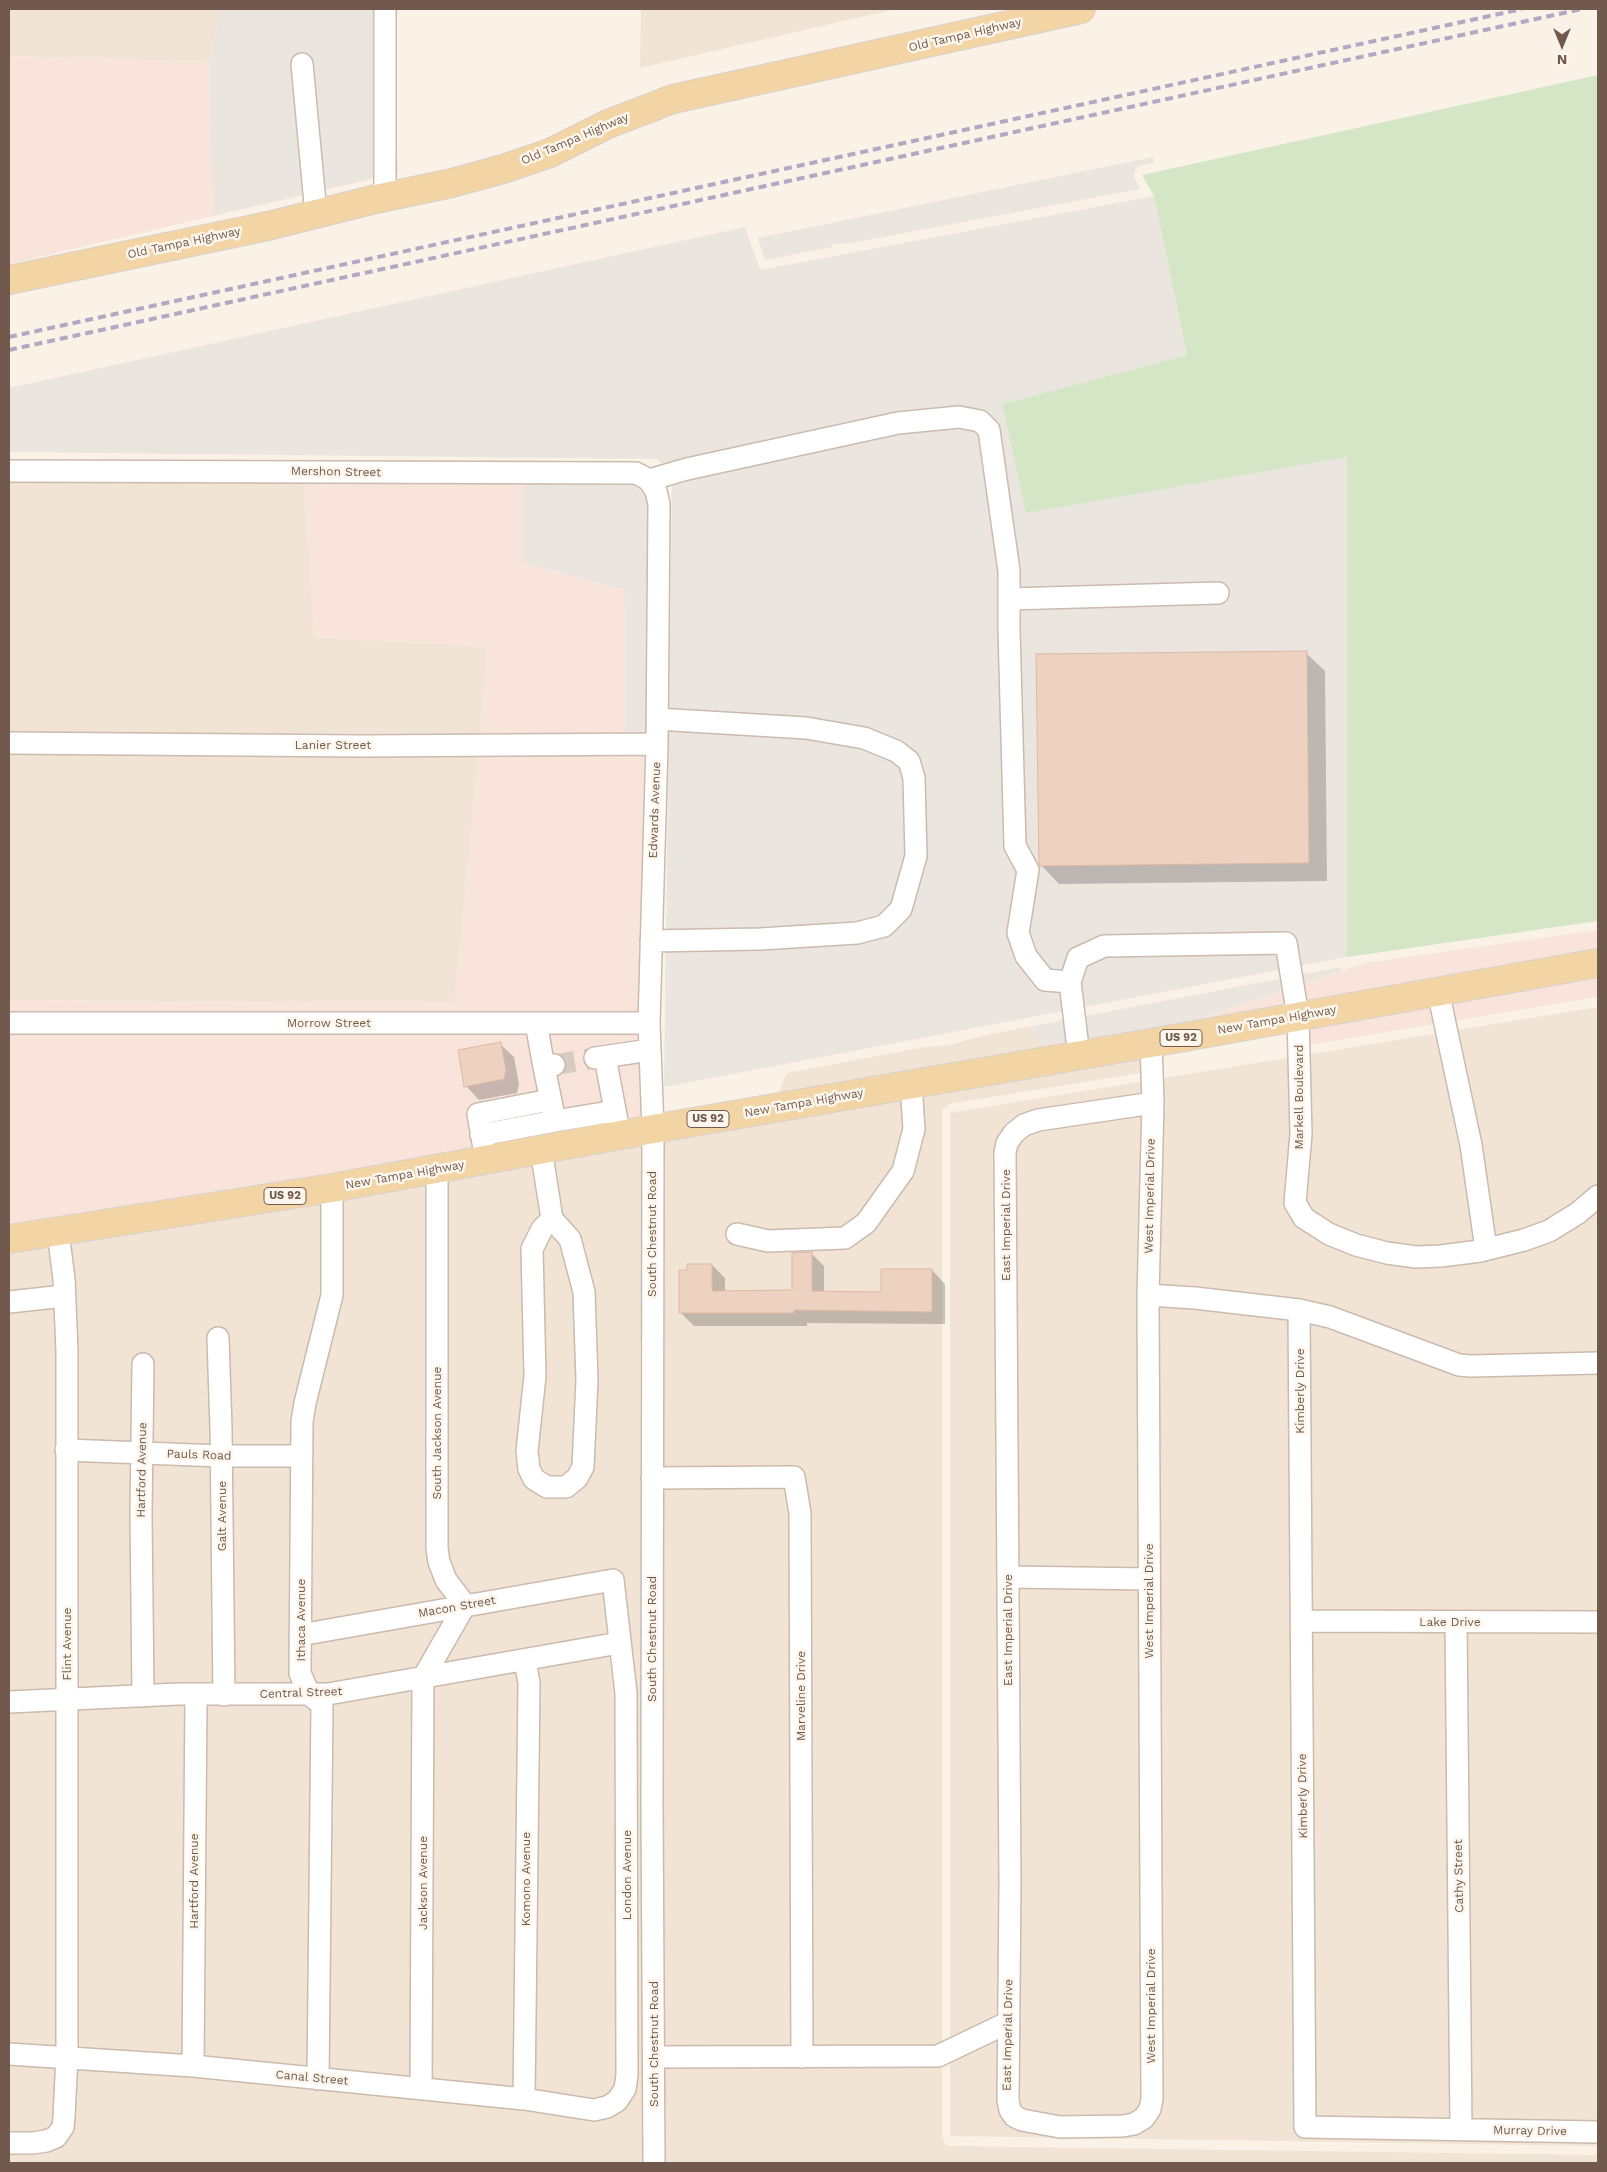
<!DOCTYPE html>
<style>
body{margin:0}
#map{position:relative;width:1607px;height:2172px;overflow:hidden;background:#faf2e6;font-family:"Work Sans",sans-serif}
canvas{display:block}
.frame{position:absolute;inset:0;border:10px solid #715a4d;pointer-events:none}
.north{position:absolute;left:1537px;top:20px;width:50px;height:50px;-webkit-text-stroke:4px #fdf6ec;paint-order:stroke;rotate:180deg;font-size:14px;font-weight:700;line-height:20px;text-align:center;color:#715a4d}
.north::after{content:'';display:block;margin:auto;width:18px;height:22px;background:#715a4d;clip-path:polygon(50% 0,100% 100%,50% 72%,0 100%)}
</style>
<div id="map">
<canvas width="1607" height="2172"></canvas>
<div class="frame"></div>
<div class="north">N</div>
</div>
<script>
const g = document.querySelector('canvas').getContext('2d');
g.lineJoin = 'round';
function paint(path, color) { g.fillStyle = color; g.fill(path, 'evenodd'); }
const toPath = rows => new Path2D(rows.map(r => 'M' + r).join(''));
function strokePath(path, color, width, dash) { g.strokeStyle = color; g.lineWidth = width; g.lineCap = dash ? 'butt' : 'round'; g.setLineDash(dash || []); g.stroke(path); }
function write(font, color, halo, rows, align = 'center') {
  g.font = font + ' "Work Sans",sans-serif'; g.lineWidth = 5; g.setLineDash([]); g.textBaseline = 'middle'; g.strokeStyle = halo; g.fillStyle = color; for (const [text, x, y, turn = 0] of rows) {
    g.save(); g.translate(x, y); g.rotate((+turn || 0) * Math.PI / 180); g.textAlign = isNaN(turn) ? turn : align; if (halo) g.strokeText(text, 0, 0); g.fillText(text, 0, 0); g.restore();
  }
}
paint(toPath([
 [9,9,221,9,209,62,9,56],
 [641,9,896,9,640,68],
 [9,483,304,483,315,638,488,646,480,734,9,733],
 [9,754,478,756,455,1003,9,1000],
 [1598,1007,1598,2146,950,2136,950,1113],
 [1033,1026,1041,1044,1131,1036,777,1096,787,1073,925,1047,949,1045,986,1035],
 [1151,1055,1152,1071,949,1104,942,1110,942,2046,812,2046,803,1475,794,1466,661,1467,663,1138],
 [643,1142,642,1340,640,1341,645,2163,9,2163,9,1250,342,1197],
 [786,1488,790,1514,792,2046,664,2046,661,1489],
 [942,2067,942,2136,945,2144,950,2146,1598,2155,1598,2163,664,2163,664,2068]
]), '#f1e4d5');
paint(toPath([
 [9,56,209,62,213,216,9,264,10,66],
 [304,483,524,484,524,563,625,590,626,733,480,734,488,646,314,638],
 [647,755,640,1012,9,1012,9,1000,454,1003,478,756],
 [1598,930,1598,951,1161,1031,1365,963],
 [1598,974,1598,997,1309,1045,1308,1026],
 [9,1034,640,1034,643,1119,427,1159,9,1228]
]), '#f9e4db');
paint(toPath([
 [221,9,398,9,392,34,398,173,213,216,209,62],
 [1153,157,1154,163,1138,166,1135,171,1134,177,1140,189,851,243,832,244,832,247,765,260,758,238],
 [1154,196,1187,355,1002,404,1026,512,1347,457,1347,957,664,1087,672,473,657,459,9,452,9,388,745,227,760,270],
 [524,484,633,484,643,489,647,496,650,506,647,733,626,733,625,590,524,563],
 [1341,967,1341,971,1161,1031,1131,1036,1040,1044,1033,1026]
]), '#ebe5e0');
paint(toPath([
 [1598,75,1598,921,1347,957,1347,457,1026,513,1002,404,1187,355,1154,196,1142,175]
]), '#d4e6c6');
paint(toPath([
 [1306,653,1325,671,1327,881,1059,884,1041,865],
 [500,1044,514,1057,519,1084,517,1093,479,1100,466,1086],
 [811,1253,824,1266,824,1292,882,1293,932,1270,945,1284,945,1324,807,1323,807,1326,694,1326,681,1313,688,1271,712,1265,725,1278,725,1292,793,1292]
]), '#0003');
const building = toPath([
 [1307,651,1309,863,1039,866,1036,654,1307,651],
 [501,1042,506,1070,504,1079,464,1087,458,1050,501,1042],
 [812,1252,812,1291,881,1292,881,1269,932,1269,932,1312,794,1310,794,1313,679,1313,679,1270,687,1270,687,1264,712,1264,712,1291,792,1290,792,1253,812,1252]
]);
paint(building, '#edd2c1');
strokePath(building, '#deb9a2', 1);
strokePath(toPath([
 [554,1065,595,1058]
]), '#d8ccc0', 21, [21, 11]);
const minor = toPath([
 [385,9,385,197],
 [302,64,316,214],
 [9,471,636,473,649,480,656,491,659,504,657,744,649,1023,653,1129,652,1800,654,2163],
 [649,480,687,469,898,423,959,417,980,421,989,430,1009,571,1009,630,1015,846,1028,870,1018,933,1026,956,1045,980,1070,982],
 [1009,599,1218,593],
 [9,743,363,746,657,744],
 [651,941,760,939,857,933,884,926,901,909,916,856,914,778,909,761,896,751,864,738,806,728,657,719],
 [1438,991,1471,1145,1486,1249],
 [9,1023,649,1023],
 [536,1023,544,1067,554,1065],
 [1151,1043,1153,1103,1148,1295,1152,2099,1150,2109,1144,2118,1134,2124,1123,2126,1060,2127,1022,2120,1014,2116,1010,2110,1008,2101,1010,1884,1005,1153,1007,1143,1014,1133,1024,1125,1038,1120,1153,1103],
 [1079,1056,1070,982,1078,958,1104,946,1286,943,1298,1016,1301,1134,1295,1203,1304,1218,1329,1234,1356,1245,1387,1253,1416,1257,1441,1256,1480,1251,1524,1240,1549,1231,1578,1213,1598,1196],
 [605,1057,618,1126],
 [595,1058,650,1050],
 [544,1067,555,1121,615,1111],
 [481,1135,555,1121],
 [541,1149,552,1219,570,1239,584,1292,587,1380,583,1467,577,1478,566,1487,547,1487,534,1479,529,1469,527,1451,535,1376,532,1249,542,1229,552,1219],
 [486,1160,478,1114,550,1100],
 [737,1234,768,1241,845,1238,866,1223,903,1171,914,1129,911,1084],
 [1148,1295,1195,1298,1299,1310,1330,1317,1459,1365,1471,1366,1598,1363],
 [9,1302,64,1296],
 [1299,1310,1305,2127,1598,2132],
 [218,1338,221,1429,224,1695],
 [66,1450,221,1456,302,1456],
 [652,1478,794,1477,800,1513,802,2057],
 [1008,1577,1149,1579],
 [1301,1621,1598,1622],
 [1456,1622,1461,2130],
 [143,1696,141,1513,143,1364],
 [9,1702,178,1694,328,1694,619,1643],
 [9,2054,193,2066,524,2099,594,2110,607,2107,617,2101,625,2089,627,2075,626,1693,613,1580,300,1635],
 [654,2057,938,2056,1009,2022],
 [193,2066,196,1696],
 [318,2079,322,1705,309,1694,300,1673,302,1422,305,1403,332,1295,332,1188],
 [421,2088,423,1678,465,1605,446,1580,439,1562,437,1548,437,1169],
 [524,2099,529,1683,525,1660],
 [9,2143,33,2143,46,2141,56,2137,63,2127,64,2117,67,2056,67,1351,64,1279,58,1232]
]);
const major = toPath([
 [9,280,268,226,376,199,452,183,503,169,550,153,608,124,673,99,1081,9],
 [9,1239,332,1188,653,1129,1151,1043,1598,963]
]);
strokePath(minor, '#cbbaae', 24);
strokePath(major, '#d7d1cd', 30);
strokePath(minor, '#fff', 21);
strokePath(major, '#f3d5a5', 28);
strokePath(toPath([
 [9,337,1522,9],
 [9,350,1582,9]
]), '#b5a6c3', 4, [8, 5]);
for (const [x, y, w] of [
 [1181,1038,42],
 [708,1119,42],
 [285,1196,42]
]) { const box = new Path2D(); box.roundRect(x - w / 2, y - 8.5, w, 17, 4); g.fillStyle = '#fdf6ec'; g.fill(box); strokePath(box, '#715a4d', 1); }
write('bold 11px', '#715a4d', null, [
 ["US 92",1181,1038],
 ["US 92",708,1119],
 ["US 92",285,1196]
]);
write('12px', '#715a4d', '#fdf6ec', [
 ["Old Tampa Highway",965,35,-13],
 ["Old Tampa Highway",575,139,-23],
 ["Old Tampa Highway",184,243,-12],
 ["Mershon Street",336,472,1],
 ["Lanier Street",333,745],
 ["Edwards Avenue",655,810,-88],
 ["New Tampa Highway",1277,1020,-10],
 ["Morrow Street",329,1023],
 ["Markell Boulevard",1299,1097,-90],
 ["New Tampa Highway",804,1103,-10],
 ["New Tampa Highway",405,1175,-10],
 ["West Imperial Drive",1150,1196,-89],
 ["East Imperial Drive",1006,1225,-90],
 ["South Chestnut Road",652,1234,-90],
 ["Kimberly Drive",1300,1391,-90],
 ["South Jackson Avenue",437,1433,-90],
 ["Pauls Road",199,1455,2],
 ["Hartford Avenue",142,1470,-89],
 ["Galt Avenue",222,1516,-90],
 ["West Imperial Drive",1149,1601,-90],
 ["Macon Street",457,1607,-10],
 ["Ithaca Avenue",301,1620,-90],
 ["Lake Drive",1450,1622],
 ["East Imperial Drive",1008,1630,-90],
 ["South Chestnut Road",652,1639,-90],
 ["Flint Avenue",67,1644,-90],
 ["Central Street",301,1693,-2],
 ["Marveline Drive",801,1696,-90],
 ["Kimberly Drive",1303,1796,-91],
 ["London Avenue",627,1875,-90],
 ["Cathy Street",1459,1876,-91],
 ["Komono Avenue",526,1879,-90],
 ["Hartford Avenue",194,1881,-90],
 ["Jackson Avenue",423,1883,-90],
 ["West Imperial Drive",1151,2006,-90],
 ["East Imperial Drive",1008,2035,-89],
 ["South Chestnut Road",654,2044,-90],
 ["Canal Street",312,2078,5],
 ["Murray Drive",1530,2131,1]
]);
</script>
